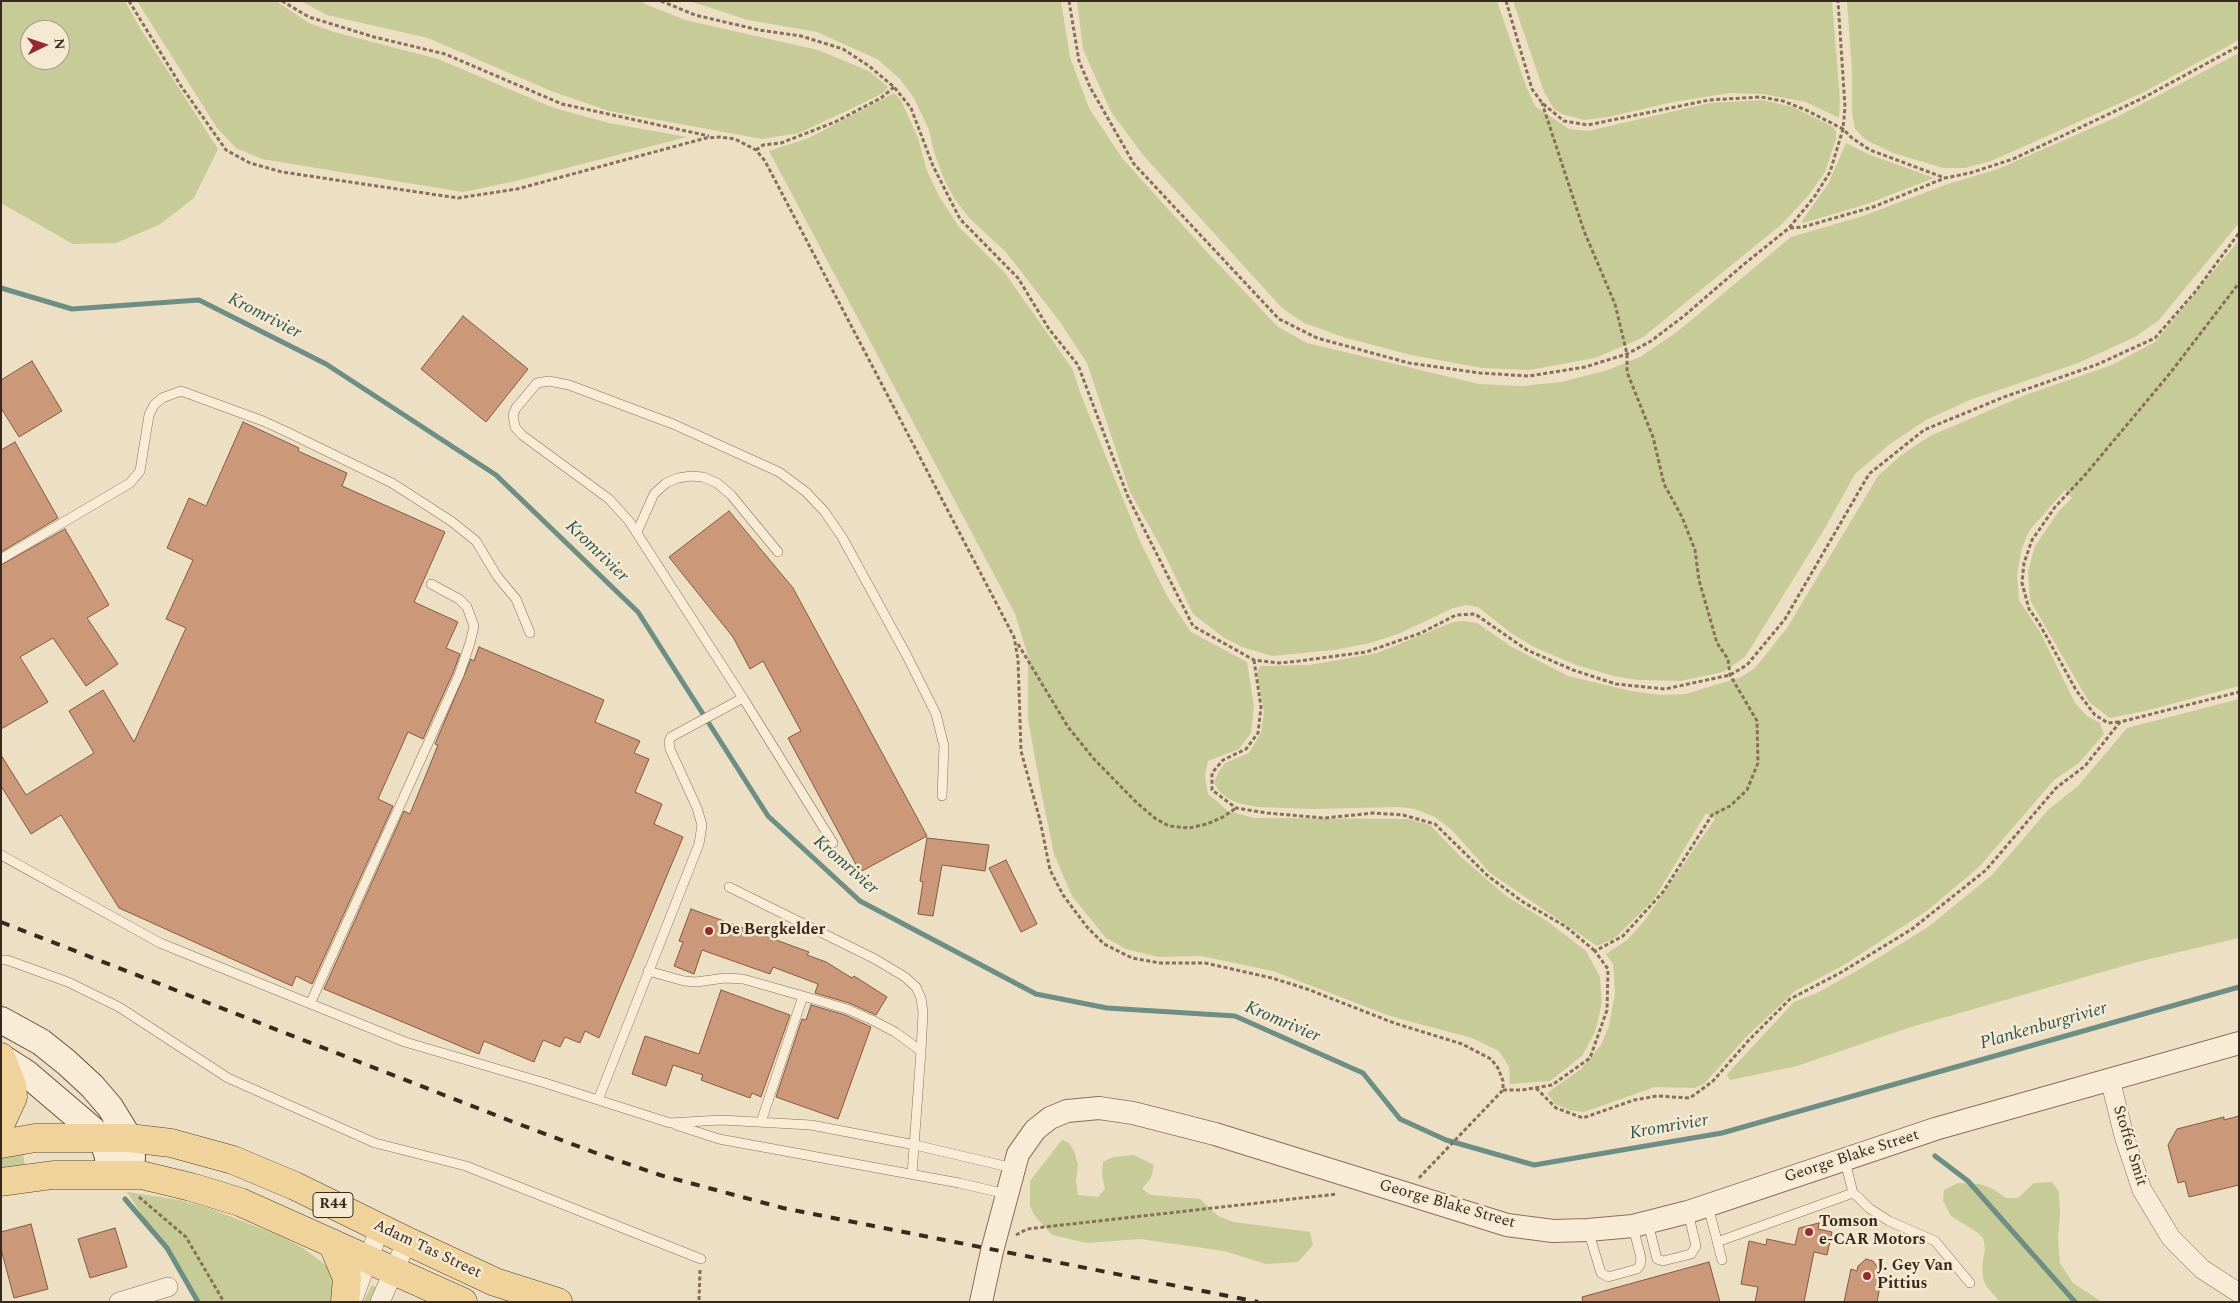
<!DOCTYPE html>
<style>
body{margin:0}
#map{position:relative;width:2240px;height:1303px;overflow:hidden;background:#eddfc3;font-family:Spectral,serif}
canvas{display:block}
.frame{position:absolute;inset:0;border:2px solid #37291e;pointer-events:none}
.north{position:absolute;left:20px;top:20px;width:50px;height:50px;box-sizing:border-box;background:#f5e9d2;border:1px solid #a99c8a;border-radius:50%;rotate:86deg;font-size:14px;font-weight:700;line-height:20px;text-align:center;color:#37291e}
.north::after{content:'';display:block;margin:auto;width:18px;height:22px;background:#952b30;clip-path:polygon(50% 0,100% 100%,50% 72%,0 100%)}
</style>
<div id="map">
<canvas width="2240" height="1303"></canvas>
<div class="frame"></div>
<div class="north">N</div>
</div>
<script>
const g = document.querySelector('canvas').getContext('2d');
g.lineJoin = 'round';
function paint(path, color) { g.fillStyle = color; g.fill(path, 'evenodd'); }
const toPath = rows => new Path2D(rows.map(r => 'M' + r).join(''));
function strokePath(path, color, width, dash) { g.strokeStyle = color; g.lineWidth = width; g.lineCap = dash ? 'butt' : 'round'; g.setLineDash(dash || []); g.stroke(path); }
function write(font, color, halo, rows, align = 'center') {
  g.font = font + ' Spectral,serif'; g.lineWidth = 5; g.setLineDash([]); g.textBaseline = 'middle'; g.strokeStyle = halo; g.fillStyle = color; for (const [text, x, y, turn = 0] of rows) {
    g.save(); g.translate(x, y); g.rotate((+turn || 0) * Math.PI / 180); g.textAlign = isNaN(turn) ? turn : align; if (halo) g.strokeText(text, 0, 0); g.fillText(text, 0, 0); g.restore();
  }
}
paint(toPath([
 [1,1,125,1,140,28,218,149,194,198,159,225,116,243,73,244,1,203],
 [30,30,60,30,60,60,30,60],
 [137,1,276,1,309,23,334,32,438,59,554,108,609,123,687,137,516,181,463,192,262,159,236,148,217,128],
 [301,1,638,1,685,20,818,50,869,71,888,87,883,93,859,105,799,133,762,139,609,111,551,91,428,38,327,15],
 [689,1,1061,1,1070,57,1089,108,1122,158,1205,250,1278,327,1307,343,1479,384,1522,386,1561,382,1608,370,1640,357,1677,332,1791,237,1863,216,1948,184,1998,169,2117,117,2239,53,2239,223,2158,321,2135,337,2078,363,1970,400,1926,420,1890,444,1855,474,1825,528,1745,657,1723,672,1681,681,1638,680,1614,676,1576,665,1534,647,1511,633,1478,607,1466,605,1453,608,1398,634,1370,643,1334,650,1272,656,1242,647,1223,637,1193,614,1163,551,1130,492,1087,363,1060,322,1006,252,970,219,954,198,944,179,934,152,929,130,914,98,899,78,877,59,817,32,748,20],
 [1077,1,1497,1,1526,86,1535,106,1569,129,1588,131,1710,103,1762,100,1793,107,1833,127,1836,132,1836,139,1825,172,1808,196,1782,224,1642,338,1595,358,1529,370,1482,368,1411,355,1343,337,1304,323,1282,308,1143,155,1111,112,1083,49],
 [1513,1,1832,1,1840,99,1839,118,1806,102,1763,94,1730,93,1673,102,1608,117,1584,120,1562,114,1554,109,1544,92],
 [1847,1,2239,1,2239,40,2142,93,2014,151,1991,161,1965,168,1943,168,1893,153,1866,140,1855,129,1852,112,1852,71],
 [894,93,901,100,918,138,927,171,939,196,959,227,1005,273,1073,370,1081,395,1140,541,1167,596,1191,632,1247,662,1254,706,1251,733,1239,749,1208,761,1205,775,1208,794,1228,811,1254,818,1408,819,1430,825,1461,857,1506,896,1547,921,1586,951,1600,977,1602,1003,1595,1032,1582,1056,1550,1081,1510,1084,1509,1067,1499,1051,1472,1038,1390,1016,1273,971,1201,956,1158,957,1126,949,1106,938,1072,896,1054,854,1040,786,1028,719,1028,656,1015,614,769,151,809,138],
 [1846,143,1868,154,1934,178,1867,204,1803,223,1802,221,1828,184],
 [2239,240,2239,686,2145,711,2110,718,2089,702,2030,600,2028,571,2035,546,2059,511,2072,498,2065,490,2029,531,2022,548,2017,575,2019,600,2040,632,2075,703,2087,716,2100,723,2104,734,2079,763,2054,780,1979,867,1928,910,1844,965,1795,991,1747,1036,1704,1084,1694,1088,1655,1087,1584,1112,1569,1110,1555,1104,1547,1093,1581,1069,1601,1045,1609,1026,1615,993,1613,964,1606,954,1627,940,1645,920,1715,819,1706,813,1654,899,1615,938,1597,946,1490,873,1452,830,1435,817,1415,809,1399,807,1312,809,1258,807,1237,803,1226,797,1219,791,1214,783,1218,773,1225,763,1249,753,1261,733,1264,711,1258,680,1258,669,1261,666,1310,665,1377,653,1453,622,1464,621,1477,623,1512,647,1568,676,1631,691,1661,695,1686,694,1741,677,1755,668,1787,628,1878,476,1900,456,1930,436,2028,394,2112,365,2155,342],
 [2239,699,2239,938,2137,962,1911,1027,1797,1066,1730,1080,1727,1075,1730,1071,1794,1002,1819,992,1865,966,1928,927,1992,875,2049,809,2078,786,2127,728],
 [1062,1140,1069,1143,1074,1151,1078,1165,1076,1181,1078,1195,1098,1197,1105,1189,1102,1175,1103,1162,1113,1157,1134,1155,1154,1165,1151,1178,1142,1189,1151,1195,1200,1199,1218,1216,1234,1222,1310,1232,1313,1245,1298,1262,1266,1264,1224,1251,1140,1239,1087,1243,1052,1235,1034,1215,1030,1206,1030,1181],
 [23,1152,25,1168,1,1171,1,1156],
 [2052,1182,2059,1192,2060,1215,2058,1238,2060,1263,2073,1283,2102,1302,2000,1302,1986,1286,1983,1279,1982,1267,1985,1248,1983,1238,1978,1233,1951,1216,1943,1201,1944,1190,1958,1183,1980,1184,1993,1189,2006,1198,2018,1198,2034,1183],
 [127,1192,180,1200,209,1208,280,1236,303,1248,327,1266,333,1275,333,1302,199,1302],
 [372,1285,377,1288,371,1302,363,1302]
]), '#c7cb97');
strokePath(toPath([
 [1,288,72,309,199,300,326,364,496,475,638,612,768,816,860,901,1036,994,1107,1008,1235,1016,1363,1073,1400,1119,1446,1140,1534,1165,1722,1133,2239,987],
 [1935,1156,1968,1181,2075,1302],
 [125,1199,167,1248,198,1302]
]), '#6c8e84', 5);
const building = toPath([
 [463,316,528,369,486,422,421,369,463,316],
 [32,361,62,411,19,437,1,408,1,380,32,361],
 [243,422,299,448,298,451,347,473,342,486,445,532,414,602,458,622,446,648,460,654,453,673,423,739,408,732,378,799,393,806,312,984,296,976,292,986,119,908,61,815,31,834,1,786,1,755,26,795,94,753,69,711,103,690,134,742,186,628,166,619,193,560,167,548,189,498,206,506,243,422],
 [15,442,58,518,1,552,1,450,15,442],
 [729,511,793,588,927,836,860,872,788,738,801,731,763,661,750,669,733,637,669,557,729,511],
 [65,529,109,605,87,618,118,664,86,686,53,638,20,657,48,702,1,729,1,565,65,529],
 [479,647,604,700,595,722,640,741,634,753,649,759,635,792,662,804,654,824,683,837,599,1038,585,1031,580,1043,565,1037,560,1047,543,1040,534,1062,484,1041,479,1054,324,989,404,811,410,814,438,745,435,744,471,659,474,661,479,647],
 [927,838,989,845,985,871,942,865,933,916,918,914,923,882,920,881,927,838],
 [1006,860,1037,924,1021,932,989,868,1006,860],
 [691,909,809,952,807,955,826,962,852,978,854,976,887,997,876,1015,849,1003,815,993,818,984,773,967,770,974,702,950,694,974,674,966,683,942,679,941,691,909],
 [721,990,790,1015,761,1097,752,1093,750,1098,701,1080,703,1075,673,1065,666,1086,632,1074,645,1036,699,1054,721,990],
 [811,1005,845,1015,871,1027,838,1119,776,1097,802,1019,806,1020,811,1005],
 [2239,1116,2239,1185,2189,1197,2185,1181,2178,1183,2168,1145,2177,1129,2224,1117,2224,1120,2239,1116],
 [1819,1223,1818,1229,1832,1232,1827,1255,1814,1252,1804,1302,1755,1302,1758,1287,1741,1284,1749,1241,1766,1245,1767,1239,1795,1245,1799,1228,1819,1223],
 [31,1224,48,1289,14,1298,1,1249,1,1232,31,1224],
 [115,1228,127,1267,90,1278,78,1239,115,1228],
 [1866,1259,1873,1261,1878,1268,1876,1274,1882,1276,1877,1302,1844,1302,1851,1269,1857,1271,1858,1266,1866,1259],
 [1709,1262,1720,1302,1583,1302,1582,1297,1709,1262]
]);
paint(building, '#cb9879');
strokePath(building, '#855940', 1);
const service = toPath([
 [637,532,654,494,666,483,678,478,691,476,703,477,717,483,731,495,778,552],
 [1,559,130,483,140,471,149,415,154,405,162,398,181,391,263,421,287,432,392,483,451,521,476,541,497,576,516,599,530,633],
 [743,698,833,843],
 [1,855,160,943,405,1042,545,1083,670,1123,721,1120,811,1125,915,1145,1013,1168],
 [729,887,875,959,905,977,916,987,921,998,923,1012,921,1051],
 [1,960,7,960,68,982,119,1007,228,1078,375,1143,466,1166,701,1259],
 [648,971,684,981,696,982,725,978,743,979,803,996,847,1009,872,1020,895,1032,921,1051,912,1174],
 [310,1004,459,675,470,643,474,626,467,607,459,599,431,584],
 [598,1100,699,844,702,825,697,808,670,749,669,741,671,737,743,698,629,521,609,499,522,435,515,427,513,415,516,408,537,383,549,381,569,385,673,424,779,472,806,492,824,511,842,537,907,656,936,714,944,746,942,796],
 [761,1122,803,996],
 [676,1125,719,1139,959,1183,1006,1194],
 [1845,1161,1853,1193,1859,1198,1869,1208,1889,1221,1935,1241,1970,1283],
 [1708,1206,1722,1260],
 [1648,1223,1657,1259,1663,1261,1691,1254,1696,1246,1688,1212],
 [1588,1230,1601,1273,1608,1277,1637,1269,1640,1265,1641,1258,1633,1227],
 [1717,1242,1853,1193]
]);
const minor = toPath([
 [2110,1079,2124,1136,2142,1190,2171,1238,2202,1269,2239,1293],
 [352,1301,380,1228],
 [119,1302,168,1287],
 [380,1302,407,1241]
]);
const tertiary = toPath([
 [981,1302,992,1251,1018,1154,1035,1130,1050,1118,1067,1111,1099,1108,1133,1113,1215,1134,1507,1225,1553,1231,1588,1230,1633,1226,1688,1212,1935,1129,2239,1043]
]);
const secondary = toPath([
 [1,1020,41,1042,66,1062,92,1086,110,1107,129,1138,132,1157,130,1175],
 [1,1057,26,1073,101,1137,108,1156,108,1175]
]);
const primary = toPath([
 [1,1123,13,1097,12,1085,1,1057],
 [1,1144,35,1138,129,1138,171,1143,233,1160,295,1186,407,1241,495,1282,558,1302],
 [1,1182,53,1175,141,1175,191,1187,240,1202,463,1302],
 [332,1243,347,1278,345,1302]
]);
strokePath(service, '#87705a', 10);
strokePath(minor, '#87705a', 20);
strokePath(tertiary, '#87705a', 24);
strokePath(secondary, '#68513d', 28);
strokePath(primary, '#543f2e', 29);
strokePath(toPath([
 [129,1,181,86,226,150,250,163,282,172,458,198,517,189,706,138,720,137,735,139,756,150,765,161,1014,637,1018,659,1021,751,1040,820,1050,870,1063,895,1087,927,1104,944,1132,958,1160,963,1205,963,1272,978,1307,989,1394,1023,1462,1044,1491,1059,1498,1068,1503,1081,1503,1090,1418,1179],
 [282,1,309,17,374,37,445,54,562,104,709,136],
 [661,1,695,15,759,30,801,36,843,49,869,66,894,87,911,108,933,166,960,219,1018,278,1049,329,1078,365,1128,497,1193,626,1254,660,1279,663,1299,661,1366,652,1421,633,1456,615,1475,614,1527,650,1573,670,1616,684,1665,689,1730,675,1747,665,1785,619,1869,474,1924,430,2004,397,2096,365,2155,338,2195,292,2239,233],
 [1069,1,1079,61,1090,87,1134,164,1279,319,1317,338,1409,363,1480,373,1529,376,1585,367,1627,354,1651,341,1684,316,1743,265,1789,228,1815,196,1830,172,1843,129,1845,107,1838,1],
 [1506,1,1532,89,1542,103,1564,121,1588,125,1709,100,1761,97,1783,101,1806,110,1843,129,1852,138,1870,150,1945,178],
 [756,150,763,145,781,143,835,122,881,98,894,87],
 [1790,228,1803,227,1873,207,1945,178,1970,173,2013,159,2141,99,2239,46],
 [1018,644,1068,727,1094,759,1137,803,1156,819,1169,826,1189,828,1207,824,1223,817,1236,808],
 [1254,660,1261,707,1258,733,1246,749,1223,760,1212,773,1212,790,1236,808,1267,813,1324,818,1374,813,1403,815,1435,824,1488,876,1523,902,1565,926,1595,951],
 [2119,722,2108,723,2095,715,2076,690,2039,623,2029,609,2022,583,2024,563,2032,540,2055,507,2085,475,2171,372,2239,283],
 [1536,1088,1556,1108,1583,1118,1634,1100,1657,1096,1690,1098,1713,1081,1749,1040,1790,999,1840,973,1912,929,1986,870,2056,788,2085,766,2120,722,2239,692],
 [1503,1090,1522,1090,1552,1085,1590,1058,1607,1010,1608,969,1595,951,1623,936,1663,892,1712,815,1730,806,1747,790,1758,763,1757,721,1730,675,1728,659,1717,643,1699,580,1695,550,1682,517,1664,484,1653,437,1627,372,1627,354,1615,304,1584,231,1542,103],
 [139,1197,186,1237,224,1302],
 [1016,1235,1027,1229,1337,1194],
 [699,1300,700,1270]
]), '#87705a', 3, [4, 2.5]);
strokePath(service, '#f8ecd6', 9);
strokePath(minor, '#f8ecd6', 19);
strokePath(tertiary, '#f8ecd6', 22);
strokePath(secondary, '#f8ecd6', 26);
strokePath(primary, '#f0d29b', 28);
strokePath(toPath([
 [1,922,508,1120,596,1153,660,1175,783,1208,1258,1302]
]), '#37291e', 4, [9, 9]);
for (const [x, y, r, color] of [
 [709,931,5,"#952b30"],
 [1809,1232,5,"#952b30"],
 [1867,1276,5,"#952b30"]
]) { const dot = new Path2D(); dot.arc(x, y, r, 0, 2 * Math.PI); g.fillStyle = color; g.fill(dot); strokePath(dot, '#f5e9d2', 2); }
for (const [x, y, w] of [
 [333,1205,40]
]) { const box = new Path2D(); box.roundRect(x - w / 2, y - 12.5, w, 25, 4); g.fillStyle = '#f5e9d2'; g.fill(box); strokePath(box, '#37291e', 1); }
write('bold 15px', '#37291e', null, [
 ["R44",333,1205]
]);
write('bold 16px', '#37291e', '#f5e9d2', [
 ["De Bergkelder",719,931],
 ["Tomson",1819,1223],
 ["e-CAR Motors",1819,1241],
 ["J. Gey Van",1877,1267],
 ["Pittius",1877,1285]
], 'left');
write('16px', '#37291e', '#f5e9d2', [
 ["Stoffel Smit",2129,1146,73],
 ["George Blake Street",1852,1157,-18],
 ["George Blake Street",1447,1205,16],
 ["Adam Tas Street",427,1250,25]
]);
write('italic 18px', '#2d5652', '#f5e9d2', [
 ["Kromrivier",264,317,27],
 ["Kromrivier",596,552,44],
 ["Kromrivier",845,866,41],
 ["Kromrivier",1282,1023,23],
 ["Plankenburgrivier",2044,1027,-16],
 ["Kromrivier",1669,1128,-10]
]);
</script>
